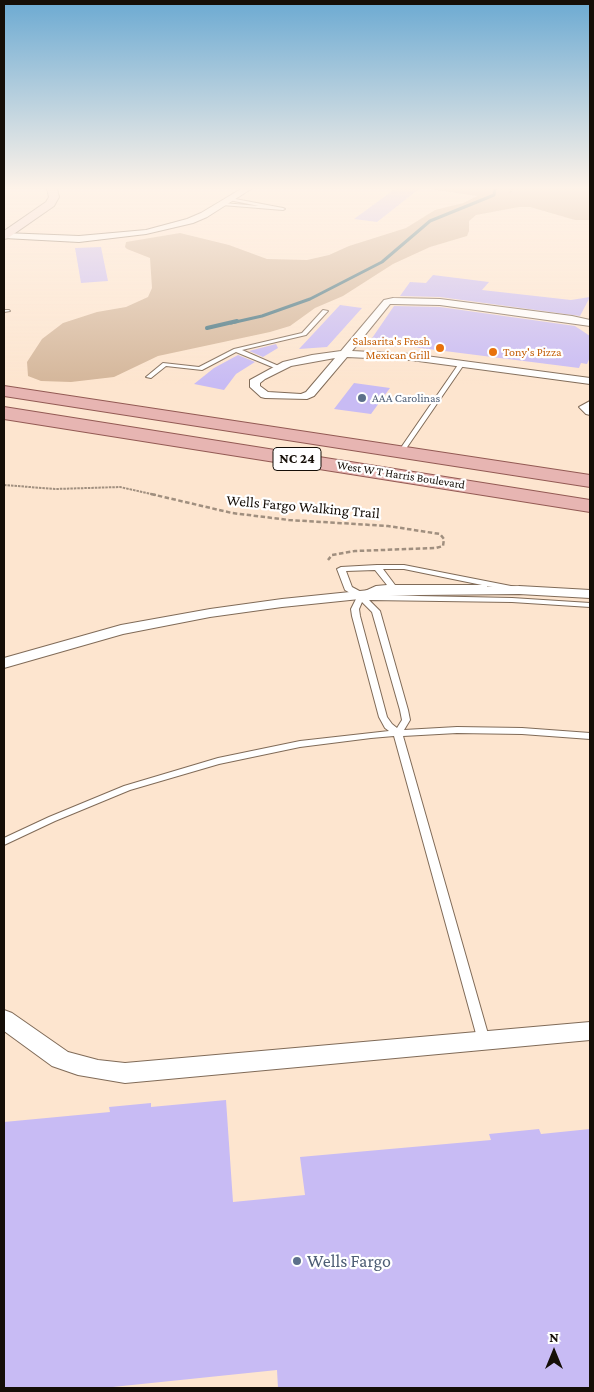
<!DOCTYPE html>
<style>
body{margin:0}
#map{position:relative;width:594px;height:1392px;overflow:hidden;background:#fde5cf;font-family:"Crimson Pro",serif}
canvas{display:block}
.frame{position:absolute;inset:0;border:5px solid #150e07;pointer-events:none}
.north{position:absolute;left:529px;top:1327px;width:50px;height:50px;-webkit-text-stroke:4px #fff;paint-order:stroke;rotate:0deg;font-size:14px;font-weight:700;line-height:20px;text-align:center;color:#150e07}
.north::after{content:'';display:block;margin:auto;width:18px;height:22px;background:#150e07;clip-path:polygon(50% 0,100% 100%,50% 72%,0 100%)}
</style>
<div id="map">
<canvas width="594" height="1392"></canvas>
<div class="frame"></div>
<div class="north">N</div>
</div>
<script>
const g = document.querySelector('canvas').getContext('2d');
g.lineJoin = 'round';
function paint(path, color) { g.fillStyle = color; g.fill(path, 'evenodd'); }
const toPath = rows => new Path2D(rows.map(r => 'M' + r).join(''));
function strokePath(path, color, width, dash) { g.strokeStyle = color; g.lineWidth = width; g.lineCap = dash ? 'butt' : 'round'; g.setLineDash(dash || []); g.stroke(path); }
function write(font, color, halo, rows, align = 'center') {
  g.font = font + ' "Crimson Pro",serif'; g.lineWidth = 4.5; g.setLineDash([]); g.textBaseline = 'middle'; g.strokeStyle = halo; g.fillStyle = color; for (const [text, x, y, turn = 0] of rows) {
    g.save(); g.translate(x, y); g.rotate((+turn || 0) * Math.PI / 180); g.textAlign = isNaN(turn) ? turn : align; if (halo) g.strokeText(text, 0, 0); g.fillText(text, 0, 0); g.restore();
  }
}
paint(toPath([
 [430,189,590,189,590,220,575,220,530,207,519,207,476,215,469,221,469,231,467,236,430,247,393,264,343,296,315,308,290,326,270,332,158,356,114,377,71,382,41,381,28,376,27,362,42,339,63,323,97,312,126,307,148,297,152,288,150,258,127,249,125,247,126,242,180,233,229,245,267,259,307,260,329,255,349,246,406,228,435,210,463,203,477,196]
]), '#d4b69a');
strokePath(toPath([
 [231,323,262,316,310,299,382,262,430,221,494,195,495,189]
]), '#40717f', 3);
strokePath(toPath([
 [207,328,237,321]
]), '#40717f', 4);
paint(toPath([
 [395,189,419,189,377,222,354,219],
 [101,247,108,281,81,283,75,248],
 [433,275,489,282,482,290,571,300,590,297,580,316,440,297,400,296,410,282,426,283],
 [340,305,362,308,327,347,299,349],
 [394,306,440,307,575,326,590,336,590,357,587,364,581,363,579,368,397,345,395,347,368,344],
 [276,344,278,348,263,357,249,351],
 [238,355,255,362,236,374,224,390,194,384,214,368],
 [354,383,390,388,371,414,334,409],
 [226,1100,233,1202,305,1195,300,1157,491,1140,489,1134,539,1129,541,1134,590,1129,590,1388,278,1388,277,1370,103,1388,4,1388,4,1122,110,1112,109,1107,151,1103,151,1107]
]), '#c8bbf4');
const lane = toPath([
 [230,198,283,208,285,209,283,210,222,205,223,203,259,206,229,200,230,198],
 [4,310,9,310,10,311,4,312,4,310],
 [323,310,328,311,306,335,242,350,281,367,281,369,277,369,236,352,202,370,166,366,151,378,146,377,163,363,199,367,234,349,302,333,323,310],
 [460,362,465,363,403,453,399,453,398,452,460,362],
 [377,565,404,565,516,587,520,589,516,591,487,586,487,589,391,589,381,590,370,595,512,598,590,603,590,607,512,602,369,600,380,611,408,710,410,720,404,730,457,727,522,728,590,733,590,739,522,734,457,733,403,736,490,1041,488,1044,484,1046,480,1044,478,1041,394,736,371,738,300,747,219,764,130,790,55,821,4,845,4,838,49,817,124,786,218,758,300,741,389,731,385,728,379,717,352,616,351,609,357,597,345,590,337,569,341,567,377,565],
 [383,569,404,569,482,585,395,585,383,569],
 [375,570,387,585,376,586,365,591,365,594,352,587,346,571,375,570],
 [362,602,372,612,400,710,402,720,397,728,392,724,387,717,360,616,359,609,362,602]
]);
const street = toPath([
 [241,189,251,189,207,217,193,223,146,234,79,242,4,238,4,233,79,236,146,230,187,219,201,213,241,189],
 [393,298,440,299,572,316,590,320,590,326,440,305,393,304,390,304,352,351,411,354,590,378,590,384,411,360,347,357,314,396,307,399,265,398,261,397,250,387,250,380,283,362,312,355,341,351,384,300,393,298],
 [335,358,306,392,301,394,268,392,260,386,260,383,265,379,291,366,335,358],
 [590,401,590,415,586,414,579,407,590,401],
 [519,586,590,590,590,598,519,594,420,595,389,596,282,607,210,617,123,634,4,668,4,658,121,625,210,609,282,599,389,588,519,586],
 [4,1010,12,1013,68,1052,98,1060,125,1063,590,1022,590,1040,125,1083,78,1075,52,1066,4,1031,4,1010]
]);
const secondary = toPath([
 [47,189,57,189,59,197,54,206,8,238,4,239,4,231,46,202,49,197,47,189]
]);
const primary = toPath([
 [4,386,590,475,590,487,4,396,4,386],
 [4,407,590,500,590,512,4,419,4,407]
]);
strokePath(lane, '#806b58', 2);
strokePath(street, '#806b58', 2);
strokePath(secondary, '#806b58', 2);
strokePath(primary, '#935a54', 2);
strokePath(toPath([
 [510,193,512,189],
 [4,485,55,489,120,487,156,495]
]), '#a08f7f', 2, [2.5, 1]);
strokePath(toPath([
 [151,494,232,513,289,520,388,526,440,534,444,539,443,546,436,548,355,551,332,555,328,560]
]), '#a08f7f', 2.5, [4.5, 2.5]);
paint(lane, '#fff');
paint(street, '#fff');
paint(secondary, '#f3dad8');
paint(primary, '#e7b5b2');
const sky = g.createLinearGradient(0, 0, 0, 384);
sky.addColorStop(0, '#6caad2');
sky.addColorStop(0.49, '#fef3e9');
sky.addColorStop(1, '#fef3e900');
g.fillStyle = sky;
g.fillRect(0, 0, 594, 384);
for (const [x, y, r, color] of [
 [440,348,5,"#e8710a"],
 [493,352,5,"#e8710a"],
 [362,398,5,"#5c6f8a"],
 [297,1261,5,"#5c6f8a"]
]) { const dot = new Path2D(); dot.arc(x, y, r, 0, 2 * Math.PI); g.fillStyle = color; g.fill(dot); strokePath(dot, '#fff', 2); }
write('12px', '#c56008', '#fff', [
 ["Salsarita's Fresh",430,341],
 ["Mexican Grill",430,355],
 ["Tony's Pizza",503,352,"left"]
], 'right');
write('12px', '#4e5e75', '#fff', [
 ["AAA Carolinas",372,398]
], 'left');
write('12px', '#150e07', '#fff', [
 ["West W T Harris Boulevard",401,475,9]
]);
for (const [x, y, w] of [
 [297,459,48]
]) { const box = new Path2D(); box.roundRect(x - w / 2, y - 11.5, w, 23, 4); g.fillStyle = '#fff'; g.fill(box); strokePath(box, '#150e07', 1); }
write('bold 14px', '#150e07', null, [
 ["NC 24",297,459]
]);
write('15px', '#150e07', '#fff', [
 ["Wells Fargo Walking Trail",303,507,5]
]);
write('18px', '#4e5e75', '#fff', [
 ["Wells Fargo",307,1261]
], 'left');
</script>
